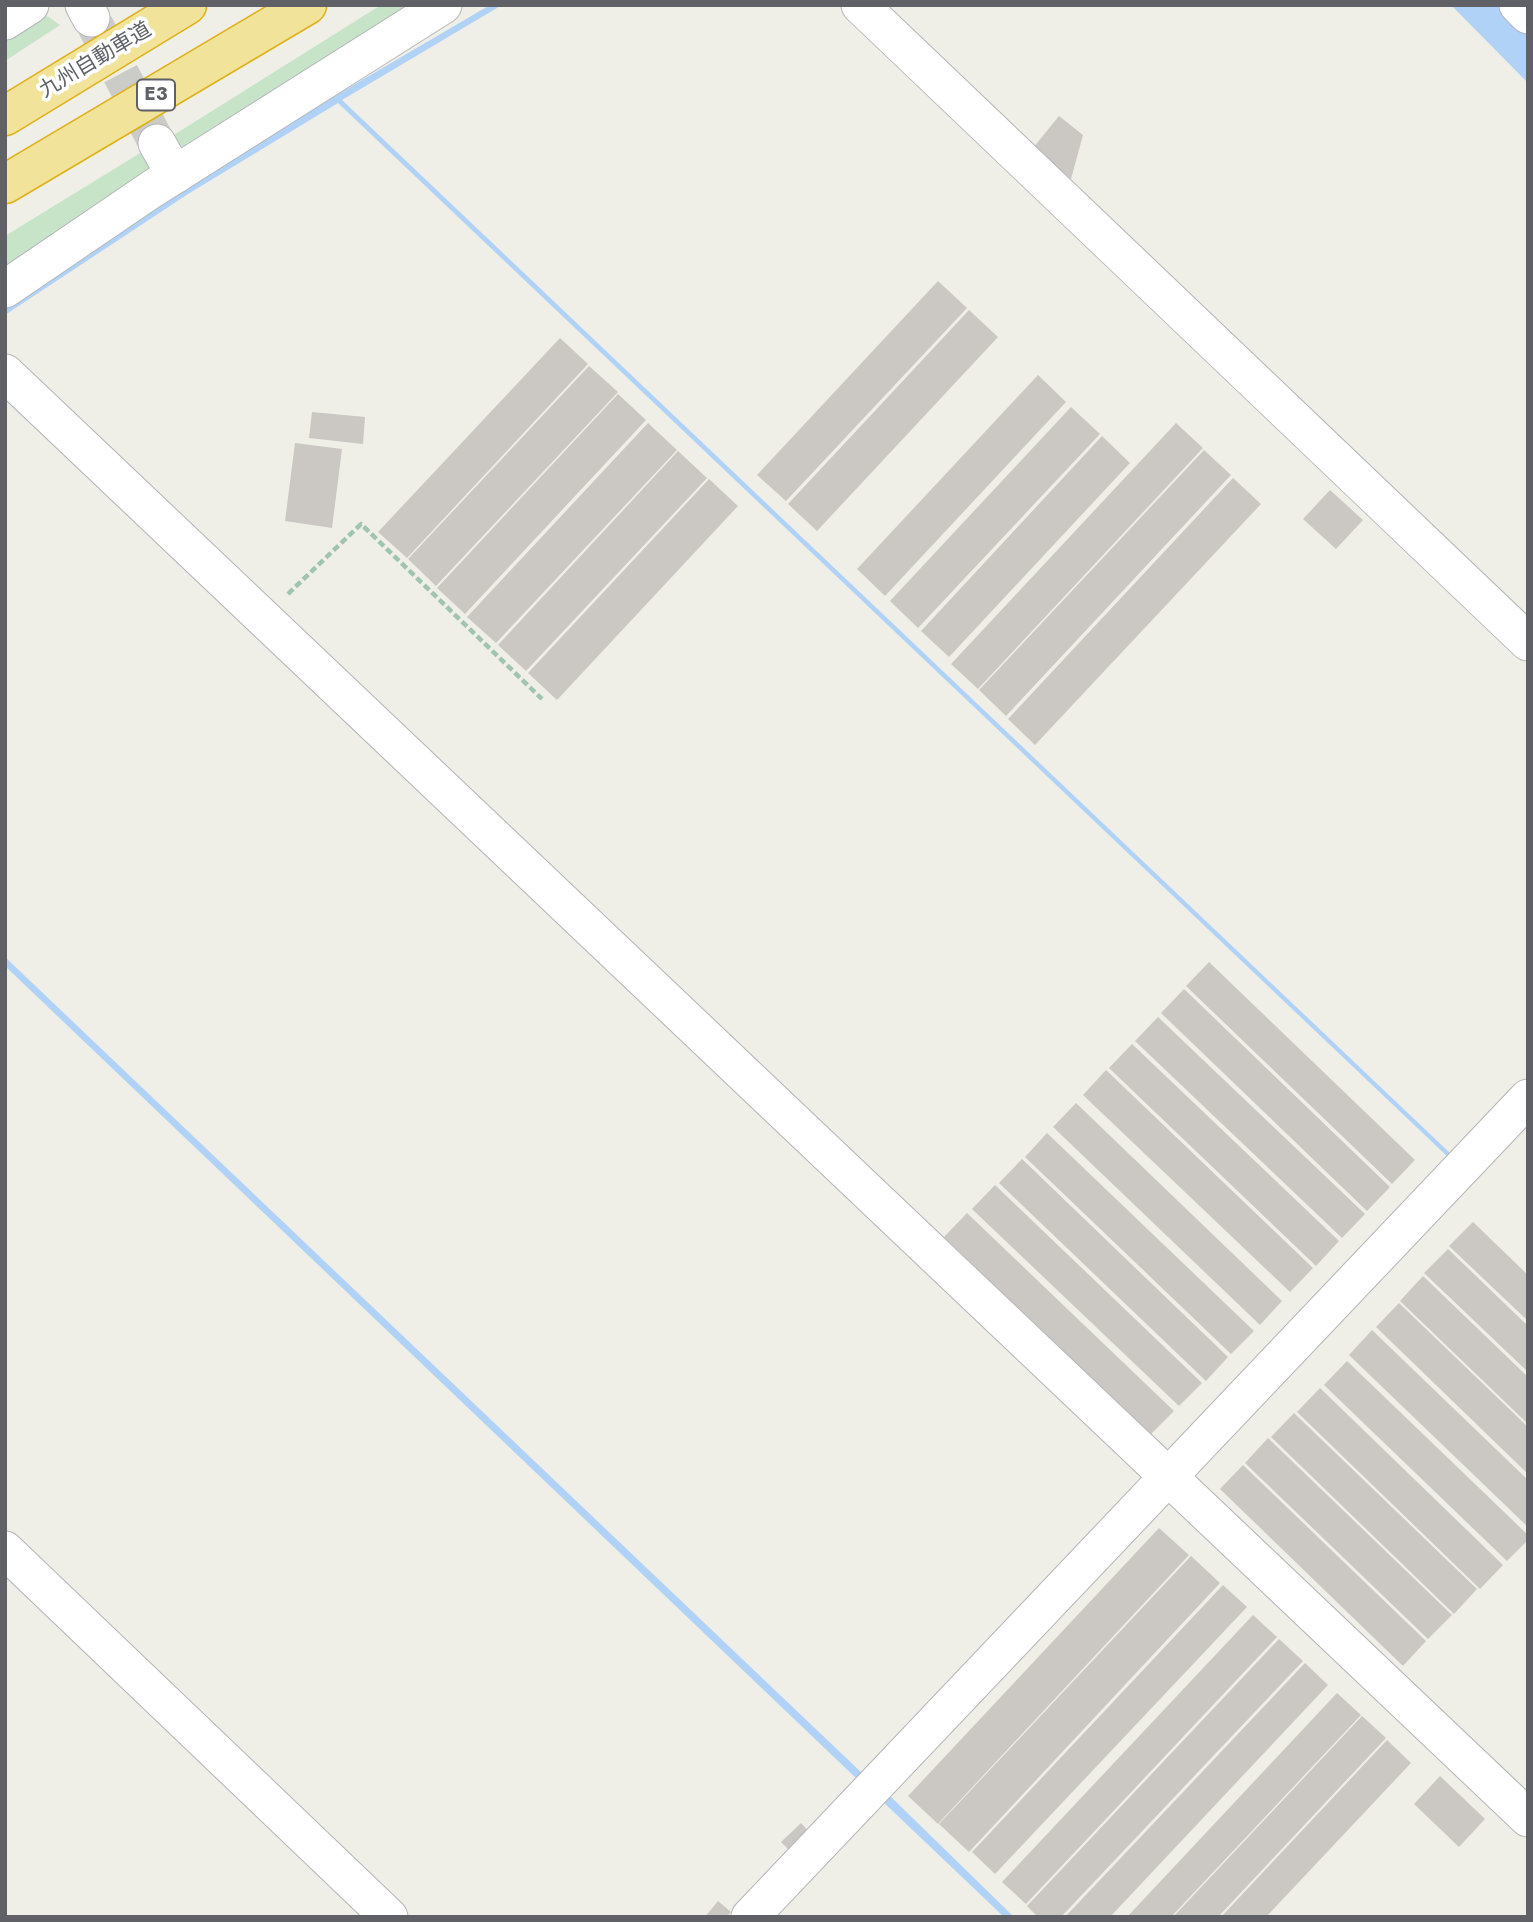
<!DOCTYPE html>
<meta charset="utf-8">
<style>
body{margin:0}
#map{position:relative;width:1533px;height:1922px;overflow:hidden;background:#efeee7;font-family:Jost,sans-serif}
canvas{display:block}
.frame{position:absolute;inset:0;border:7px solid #5f6166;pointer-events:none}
</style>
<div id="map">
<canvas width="1533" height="1922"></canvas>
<div class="frame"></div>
</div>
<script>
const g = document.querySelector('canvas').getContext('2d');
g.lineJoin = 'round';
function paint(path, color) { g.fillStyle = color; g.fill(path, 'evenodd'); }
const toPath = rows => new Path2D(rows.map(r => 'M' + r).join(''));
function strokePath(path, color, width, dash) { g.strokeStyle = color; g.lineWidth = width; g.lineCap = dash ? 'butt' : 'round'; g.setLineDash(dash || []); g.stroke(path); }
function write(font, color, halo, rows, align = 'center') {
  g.font = font + ' Jost,"Noto Sans JP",sans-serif'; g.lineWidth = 7; g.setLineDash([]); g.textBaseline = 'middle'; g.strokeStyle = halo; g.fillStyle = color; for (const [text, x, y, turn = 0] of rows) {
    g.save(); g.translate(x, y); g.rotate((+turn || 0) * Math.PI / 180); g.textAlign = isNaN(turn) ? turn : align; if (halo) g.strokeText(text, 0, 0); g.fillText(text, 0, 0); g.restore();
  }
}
paint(toPath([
 [381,5,429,5,199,148,178,146,169,138],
 [40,11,60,25,5,61,5,27],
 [145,150,154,173,5,267,5,236]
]), '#c7e4c9');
paint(toPath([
 [490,5,502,5,342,100,1451,1154,1448,1157,338,103,188,194,5,315,5,306,183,185],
 [1451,5,1500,5,1528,33,1528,83],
 [5,957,863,1774,858,1780,5,966],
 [886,1792,1014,1917,1004,1917,879,1798]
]), '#b0d2f7');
paint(toPath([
 [1059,116,1083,135,1071,179,1033,148],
 [938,281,967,308,786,501,757,475],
 [969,310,998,337,817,531,788,504],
 [560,338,588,364,407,558,378,532],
 [589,366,618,392,436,586,408,559],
 [1038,375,1066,402,885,596,857,569],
 [618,394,646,420,465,614,437,588],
 [1071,407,1100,434,918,628,890,601],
 [312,412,365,417,363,444,309,438],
 [648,423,677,450,496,643,467,617],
 [1176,423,1203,448,978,689,951,664],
 [1102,436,1130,463,949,657,921,631],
 [295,443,342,449,332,528,285,521],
 [1204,450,1231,475,1006,716,979,690],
 [678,451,707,478,526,671,498,645],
 [1233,478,1261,504,1035,745,1008,719],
 [709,479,738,506,557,700,528,673],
 [1330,490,1363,520,1336,549,1303,519],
 [1209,962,1415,1160,1392,1184,1186,986],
 [1184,989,1390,1187,1367,1211,1161,1013],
 [1158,1017,1365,1214,1342,1238,1135,1041],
 [1132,1044,1339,1241,1316,1266,1109,1068],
 [1106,1070,1313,1268,1290,1292,1083,1095],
 [1076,1103,1282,1301,1260,1325,1053,1127],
 [1047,1133,1254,1331,1231,1354,1025,1157],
 [1022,1159,1228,1357,1206,1381,999,1183],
 [995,1185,1202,1383,1179,1406,972,1209],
 [967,1213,1174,1411,1151,1434,944,1237],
 [1473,1222,1528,1275,1528,1321,1449,1246],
 [1448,1249,1528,1326,1528,1372,1424,1273],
 [1423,1276,1528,1377,1528,1424,1400,1301],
 [1399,1303,1528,1427,1528,1474,1376,1327],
 [1372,1330,1528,1480,1528,1527,1349,1355],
 [1347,1361,1528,1535,1528,1540,1507,1561,1324,1385],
 [1320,1388,1503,1565,1480,1589,1297,1412],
 [1294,1413,1477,1589,1454,1614,1271,1437],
 [1268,1438,1452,1615,1428,1639,1245,1463],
 [1243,1465,1426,1641,1403,1666,1220,1489],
 [1159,1528,1189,1555,938,1824,908,1796],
 [1191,1556,1220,1583,969,1852,939,1824],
 [1223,1585,1247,1607,995,1874,972,1852],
 [1253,1615,1277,1637,1026,1904,1002,1882],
 [1279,1639,1303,1661,1061,1917,1038,1917,1027,1906],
 [1305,1663,1328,1685,1110,1917,1065,1917],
 [1337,1693,1361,1715,1171,1917,1127,1917],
 [1362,1716,1386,1738,1218,1917,1173,1917],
 [1387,1740,1411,1763,1266,1917,1221,1917],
 [1440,1776,1485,1819,1459,1847,1414,1804],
 [801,1823,809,1832,790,1851,781,1842],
 [718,1901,731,1912,726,1917,705,1917]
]), '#cbc8c4');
strokePath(toPath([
 [95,25,157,143]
]), '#cbcbc7', 37, [37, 18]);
const minor = toPath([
 [84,5,91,18],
 [860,5,1528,642],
 [1518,5,1528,15],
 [5,21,30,5],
 [157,143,175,175],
 [5,289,152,189,443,5],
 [5,373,1528,1818],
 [5,1550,389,1917],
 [750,1917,1528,1098]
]);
const highway = toPath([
 [5,116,187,5],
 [5,184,307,5]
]);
strokePath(minor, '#b4b6ba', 39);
strokePath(highway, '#deb018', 41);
strokePath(toPath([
 [288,594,361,524,542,699]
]), '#a0c4ad', 4.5, [7, 3.5]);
strokePath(minor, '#fff', 37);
strokePath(highway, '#f2e39b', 38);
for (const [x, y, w] of [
 [156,95,38]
]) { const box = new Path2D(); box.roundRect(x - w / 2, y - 15.5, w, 31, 5); g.fillStyle = '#fff'; g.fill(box); strokePath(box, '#5f6166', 2); }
write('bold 19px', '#5f6166', null, [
 ["E3",156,95]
]);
write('21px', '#5f6166', '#fff', [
 ["九州自動車道",96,61,-31]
]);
</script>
